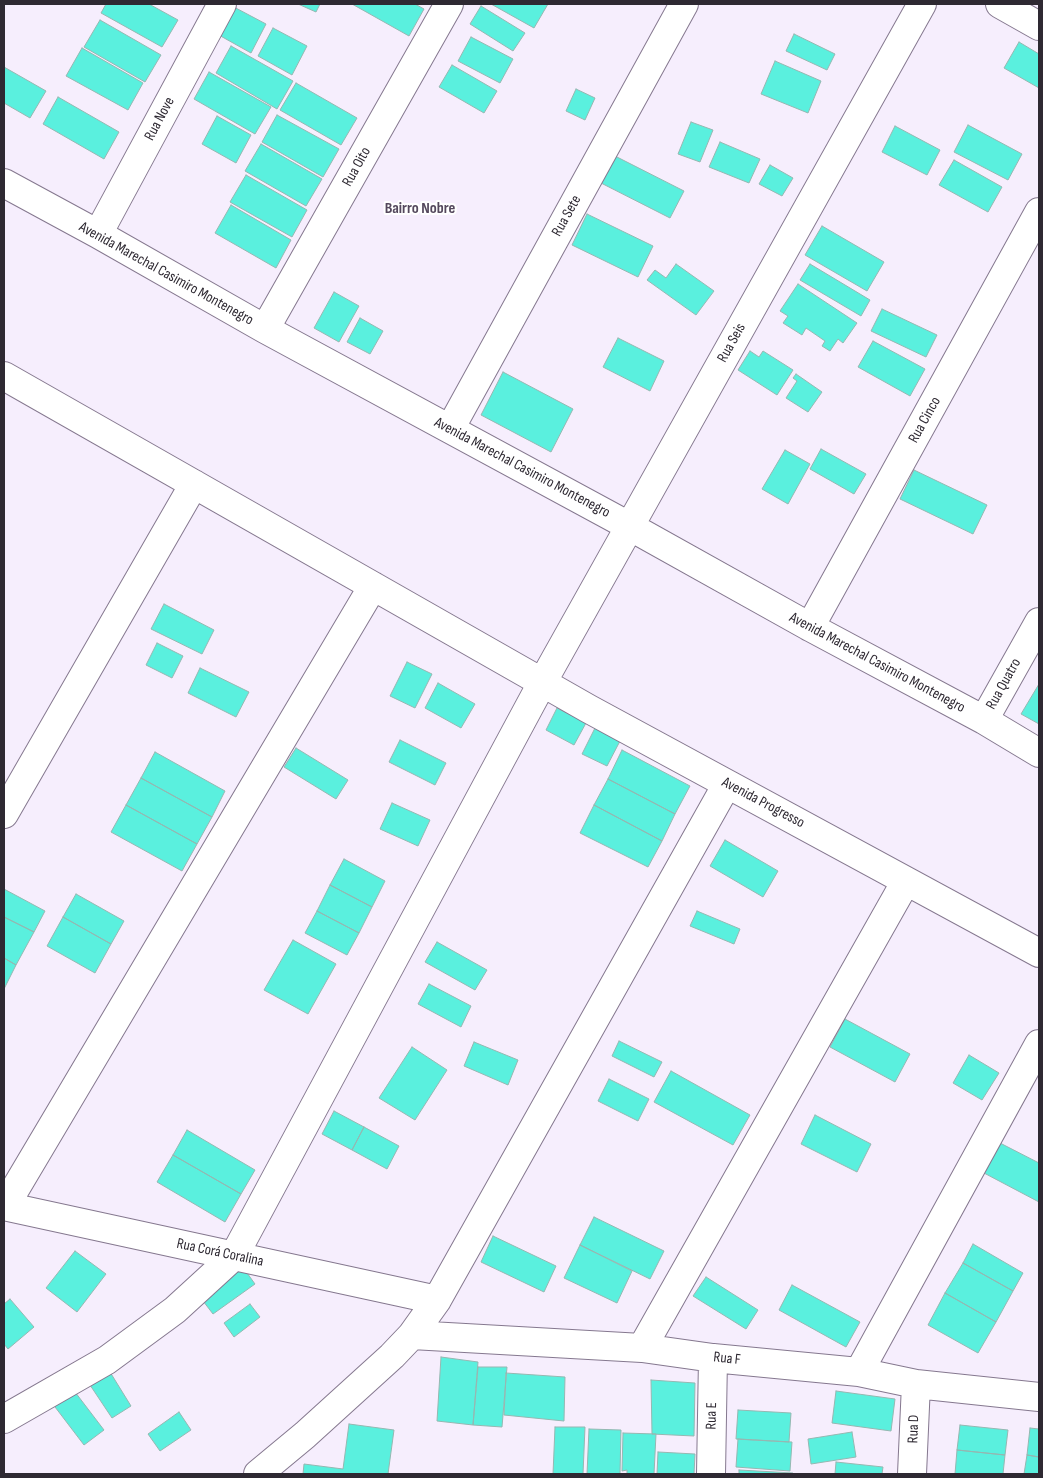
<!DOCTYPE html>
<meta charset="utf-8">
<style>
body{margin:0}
#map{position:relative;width:1043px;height:1478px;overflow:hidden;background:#f6eefd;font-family:"Sofia Sans Condensed",sans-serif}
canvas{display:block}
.frame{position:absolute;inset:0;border:5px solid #2e2932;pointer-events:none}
</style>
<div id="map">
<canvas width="1043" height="1478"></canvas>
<div class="frame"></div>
</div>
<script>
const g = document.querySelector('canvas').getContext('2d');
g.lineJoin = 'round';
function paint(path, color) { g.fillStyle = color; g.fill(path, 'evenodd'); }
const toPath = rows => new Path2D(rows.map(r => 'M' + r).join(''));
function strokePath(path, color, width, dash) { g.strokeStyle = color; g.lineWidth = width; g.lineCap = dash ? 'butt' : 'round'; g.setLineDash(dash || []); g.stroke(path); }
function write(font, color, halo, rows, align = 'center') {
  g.font = font + ' "Sofia Sans Condensed",sans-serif'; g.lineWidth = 4; g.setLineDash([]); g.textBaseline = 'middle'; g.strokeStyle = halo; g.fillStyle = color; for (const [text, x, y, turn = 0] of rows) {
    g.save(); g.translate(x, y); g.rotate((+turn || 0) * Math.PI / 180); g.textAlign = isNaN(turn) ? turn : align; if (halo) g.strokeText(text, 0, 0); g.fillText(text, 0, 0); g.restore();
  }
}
const building = toPath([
 [106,4,149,4,178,20,162,47,101,13,106,4],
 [298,4,320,4,316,12,298,4],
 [352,4,415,4,424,9,409,36,352,4],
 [491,4,548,4,534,28,491,4],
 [232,6,266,24,251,53,217,34,232,6],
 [481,6,525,33,513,51,470,24,481,6],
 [100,20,161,55,145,82,84,47,100,20],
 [273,28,307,46,292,75,258,56,273,28],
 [794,34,835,54,827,70,786,51,794,34],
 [471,37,513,59,500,83,458,61,471,37],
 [1019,42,1039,54,1039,88,1004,68,1019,42],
 [231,46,293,81,277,109,216,73,231,46],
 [82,48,143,83,128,110,66,76,82,48],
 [775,61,821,81,808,113,761,94,775,61],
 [452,65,497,91,484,113,439,87,452,65],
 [4,67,46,91,30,118,4,103,4,67],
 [209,72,271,107,255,134,194,99,209,72],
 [296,83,357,118,341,145,280,110,296,83],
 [576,89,595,98,585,120,566,111,576,89],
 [58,97,119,132,104,159,43,124,58,97],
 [277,115,339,149,323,177,262,142,277,115],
 [217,116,251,135,236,163,202,144,217,116],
 [691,122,713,130,700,162,678,154,691,122],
 [968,125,1022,154,1008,180,954,152,968,125],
 [895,126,940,150,927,175,882,152,895,126],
 [720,142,760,159,749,183,709,167,720,142],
 [261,144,322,179,306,206,245,171,261,144],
 [615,156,684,191,670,218,601,183,615,156],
 [954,160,1002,187,988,212,939,185,954,160],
 [770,165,793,178,782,196,759,184,770,165],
 [246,175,307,210,292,237,230,202,246,175],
 [231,205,291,240,276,268,215,233,231,205],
 [587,214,653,246,638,277,572,245,587,214],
 [822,226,884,262,867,291,805,255,822,226],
 [676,264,714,291,696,315,647,280,655,270,666,278,676,264],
 [810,264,870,300,861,316,800,280,810,264],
 [798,284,857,323,843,343,838,339,830,351,822,346,825,341,806,328,802,335,783,323,788,316,780,311,798,284],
 [334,292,359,306,339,342,314,328,334,292],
 [882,309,937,335,926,357,871,331,882,309],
 [360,318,383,331,370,354,347,342,360,318],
 [618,338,664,361,650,391,603,367,618,338],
 [873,341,925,369,910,396,858,367,873,341],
 [750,351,759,357,763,351,793,370,777,395,738,370,750,351],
 [503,372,573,409,551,452,481,415,503,372],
 [796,374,822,392,808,412,786,398,797,381,793,378,796,374],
 [821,449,866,474,854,494,810,469,821,449],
 [785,450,810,464,788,504,762,489,785,450],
 [914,470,987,505,973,534,900,499,914,470],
 [164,604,214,630,202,654,151,629,164,604],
 [157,643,183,656,172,678,146,665,157,643],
 [407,662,432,674,415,708,390,696,407,662],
 [200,668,249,692,236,717,188,693,200,668],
 [438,683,475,704,461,728,425,708,438,683],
 [1039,684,1039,724,1021,714,1039,684],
 [557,708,586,723,574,745,546,730,557,708],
 [595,728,620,741,607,766,582,754,595,728],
 [400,740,446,763,435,785,389,762,400,740],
 [296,748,348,780,336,799,284,767,296,748],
 [622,750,690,786,675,814,608,779,622,750],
 [155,752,225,791,212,817,141,778,155,752],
 [141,778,212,817,197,844,126,805,141,778],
 [608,779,675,814,662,841,594,805,608,779],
 [392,803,430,820,418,846,380,829,392,803],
 [126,805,197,844,182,871,111,832,126,805],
 [594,805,662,841,648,867,580,833,594,805],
 [725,840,778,871,763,897,710,866,725,840],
 [344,859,385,881,372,907,330,885,344,859],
 [330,885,372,907,359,933,317,911,330,885],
 [4,889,45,911,34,932,4,917,4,889],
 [76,894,124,921,111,944,63,917,76,894],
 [317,911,359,933,347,955,305,933,317,911],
 [697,911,740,929,734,944,690,926,697,911],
 [4,917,34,932,16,965,4,958,4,917],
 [63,917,111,944,95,973,47,946,63,917],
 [293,940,336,964,308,1014,264,990,293,940],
 [437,942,487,970,475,990,425,962,437,942],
 [4,958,16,965,4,989,4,958],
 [429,984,471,1006,461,1027,418,1004,429,984],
 [845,1019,910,1054,895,1082,830,1047,845,1019],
 [619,1041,662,1062,654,1077,612,1056,619,1041],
 [474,1042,518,1060,508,1085,464,1066,474,1042],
 [412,1047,447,1070,415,1120,379,1098,412,1047],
 [969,1055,999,1073,982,1100,953,1083,969,1055],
 [671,1071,750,1115,733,1145,654,1102,671,1071],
 [609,1079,649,1099,638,1121,598,1101,609,1079],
 [334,1111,364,1127,352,1150,322,1134,334,1111],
 [815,1115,871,1144,857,1172,801,1144,815,1115],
 [364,1127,399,1146,387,1169,352,1150,364,1127],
 [187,1130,255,1170,241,1194,173,1155,187,1130],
 [1000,1143,1039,1163,1039,1202,984,1173,1000,1143],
 [173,1155,241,1194,225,1222,157,1182,173,1155],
 [594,1217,664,1251,650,1279,580,1245,594,1217],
 [493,1236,556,1266,544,1292,481,1262,493,1236],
 [973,1244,1023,1273,1013,1291,963,1263,973,1244],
 [580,1245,632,1271,617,1303,564,1278,580,1245],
 [75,1251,106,1274,77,1312,46,1288,75,1251],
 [963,1263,1013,1291,996,1322,945,1293,963,1263],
 [242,1266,255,1284,213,1314,200,1297,242,1266],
 [706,1277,758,1310,746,1329,693,1296,706,1277],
 [792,1285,860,1322,846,1347,779,1310,792,1285],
 [945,1293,996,1322,978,1353,928,1325,945,1293],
 [10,1299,34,1327,8,1349,4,1344,4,1304,10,1299],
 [250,1304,260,1317,234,1337,224,1323,250,1304],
 [441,1357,478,1362,473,1425,437,1421,441,1357],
 [478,1367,507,1367,502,1427,473,1425,478,1367],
 [110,1372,131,1406,112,1418,90,1385,110,1372],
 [506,1373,565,1377,564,1421,504,1415,506,1373],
 [651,1380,695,1383,694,1436,652,1434,651,1380],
 [72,1388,104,1430,84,1445,52,1403,72,1388],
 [836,1391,895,1399,891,1431,832,1423,836,1391],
 [738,1410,791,1413,789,1442,736,1439,738,1410],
 [179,1412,191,1430,160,1451,148,1434,179,1412],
 [349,1424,394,1430,388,1474,303,1474,304,1464,343,1469,349,1424],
 [960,1425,1008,1430,1005,1455,957,1450,960,1425],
 [555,1427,585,1427,583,1474,553,1474,555,1427],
 [1030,1428,1039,1429,1039,1457,1027,1455,1030,1428],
 [589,1429,621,1430,620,1474,587,1474,589,1429],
 [852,1432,856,1457,811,1464,808,1439,852,1432],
 [623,1433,656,1434,654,1474,627,1474,627,1470,622,1471,623,1433],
 [738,1439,792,1442,790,1471,736,1467,738,1439],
 [957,1450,1005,1455,1003,1474,955,1474,957,1450],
 [658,1452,695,1454,694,1474,657,1474,658,1452],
 [1027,1455,1039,1457,1039,1474,1024,1474,1027,1455],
 [836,1462,883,1467,882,1474,835,1474,836,1462],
 [739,1470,793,1473,793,1474,739,1474,739,1470]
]);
paint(building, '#5af0de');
strokePath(building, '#95b7b1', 1);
const minor = toPath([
 [1000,4,1039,26],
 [4,183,98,234,265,329,629,526,810,627,984,720,1039,753],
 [98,234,222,4],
 [265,329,449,4],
 [4,376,589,709,1039,953],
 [450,429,684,4],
 [810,627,1039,212],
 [984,720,1039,622],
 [4,814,194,484],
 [4,1206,437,1300],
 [5,1206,373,586],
 [412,1335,642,1348,713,1358,859,1372,916,1384,1039,1397],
 [642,1348,906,881],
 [859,1372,1039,1044],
 [4,1419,107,1360,175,1310,234,1256,542,683,922,4],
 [258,1474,305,1435,392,1356,412,1335,437,1300,727,784],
 [711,1474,713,1358],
 [912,1474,916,1384]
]);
strokePath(minor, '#85788f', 30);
strokePath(minor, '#fff', 28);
write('15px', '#2e2932', '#fff', [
 ["Rua Nove",160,119,-62],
 ["Rua Oito",357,167,-61],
 ["Rua Sete",567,216,-61],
 ["Avenida Marechal Casimiro Montenegro",166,274,29],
 ["Rua Seis",732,343,-61],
 ["Rua Cinco",925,420,-61],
 ["Avenida Marechal Casimiro Montenegro",522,468,28],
 ["Avenida Marechal Casimiro Montenegro",877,663,28],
 ["Rua Quatro",1004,684,-61],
 ["Avenida Progresso",763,803,28],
 ["Rua Corá Coralina",220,1253,12],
 ["Rua F",727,1359,6],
 ["Rua E",712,1416,-89],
 ["Rua D",914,1429,-88]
]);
write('bold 16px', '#54485d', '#fff', [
 ["Bairro Nobre",420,209]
]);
</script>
